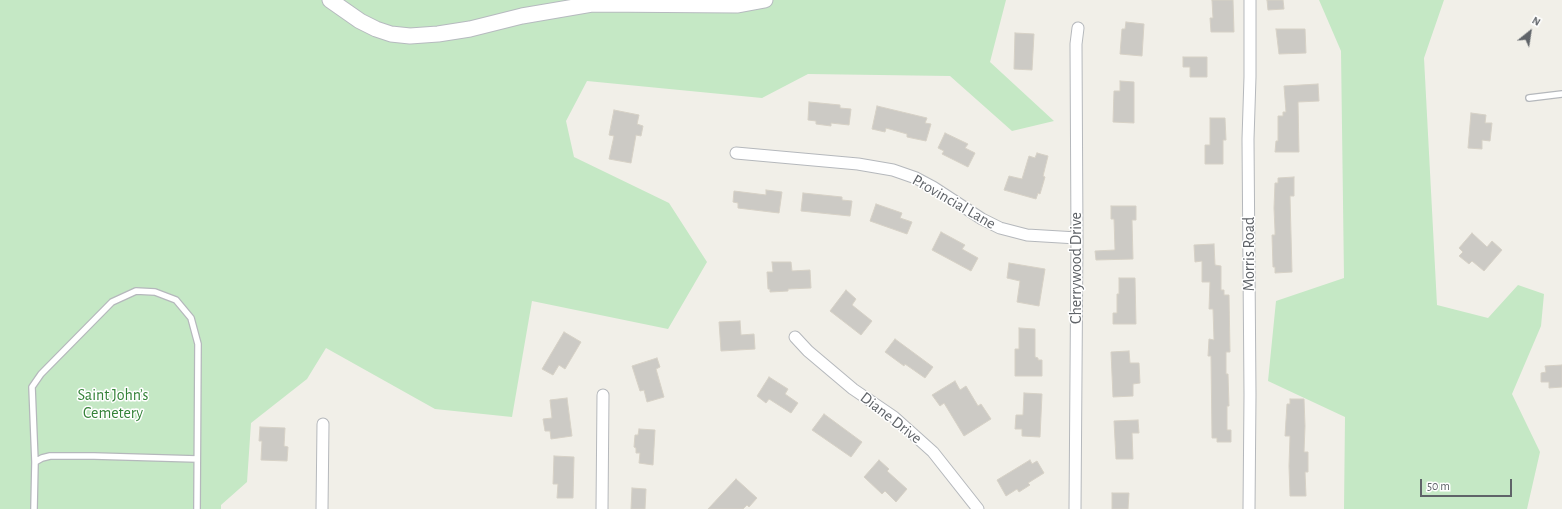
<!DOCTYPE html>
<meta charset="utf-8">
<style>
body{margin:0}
#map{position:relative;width:1562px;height:509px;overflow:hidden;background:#f1efe8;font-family:"Alegreya Sans",sans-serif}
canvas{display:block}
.north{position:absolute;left:1510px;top:12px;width:40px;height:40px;-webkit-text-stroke:3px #fff;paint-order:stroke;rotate:30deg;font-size:11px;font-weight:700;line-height:16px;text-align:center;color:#5f6368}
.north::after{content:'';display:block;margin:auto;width:14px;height:18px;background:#5f6368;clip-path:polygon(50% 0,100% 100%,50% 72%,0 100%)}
.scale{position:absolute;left:1420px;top:479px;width:92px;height:18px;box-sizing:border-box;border:2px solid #5f6368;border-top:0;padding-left:5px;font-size:12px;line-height:14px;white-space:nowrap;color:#5f6368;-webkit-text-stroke:3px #fff;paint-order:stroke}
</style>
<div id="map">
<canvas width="1562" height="509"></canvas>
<div class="north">N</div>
<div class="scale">50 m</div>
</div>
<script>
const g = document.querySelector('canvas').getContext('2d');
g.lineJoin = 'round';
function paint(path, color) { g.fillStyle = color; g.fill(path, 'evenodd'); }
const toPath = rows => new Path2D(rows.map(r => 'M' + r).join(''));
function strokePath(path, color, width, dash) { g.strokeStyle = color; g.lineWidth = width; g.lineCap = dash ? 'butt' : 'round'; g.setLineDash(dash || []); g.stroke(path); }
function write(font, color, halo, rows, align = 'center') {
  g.font = font + ' "Alegreya Sans",sans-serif'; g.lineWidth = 3; g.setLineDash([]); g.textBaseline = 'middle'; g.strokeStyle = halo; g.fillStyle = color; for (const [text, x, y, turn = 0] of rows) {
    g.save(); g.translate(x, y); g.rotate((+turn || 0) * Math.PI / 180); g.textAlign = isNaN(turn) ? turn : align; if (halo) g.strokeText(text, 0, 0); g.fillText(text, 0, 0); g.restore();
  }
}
paint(toPath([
 [0,0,1006,0,990,62,1054,121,1012,131,950,76,808,74,762,98,587,81,566,121,574,157,669,203,707,262,668,329,532,301,512,417,435,409,326,348,307,379,251,423,247,482,221,505,221,509,0,509],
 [1319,0,1444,0,1424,58,1437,305,1488,318,1518,285,1544,294,1541,326,1512,394,1540,452,1527,509,1344,509,1345,417,1268,381,1276,301,1344,278,1341,51]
]), '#c5e8c5');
const building = toPath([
 [1212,0,1233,0,1234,32,1211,32,1210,18,1213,18,1212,0],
 [1267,0,1283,0,1284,9,1268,10,1267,0],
 [1126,22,1144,24,1142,56,1120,54,1122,29,1125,29,1126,22],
 [1276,29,1305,29,1306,53,1279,54,1276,29],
 [1015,33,1034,34,1032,70,1014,69,1015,33],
 [1183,57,1207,57,1207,77,1190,77,1190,67,1183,67,1183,57],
 [1120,81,1134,82,1134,123,1113,122,1114,91,1120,91,1120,81],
 [1318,84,1319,101,1298,102,1299,152,1275,152,1276,141,1278,141,1278,116,1283,116,1283,112,1286,112,1284,86,1318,84],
 [809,102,840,105,840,108,851,109,849,125,831,123,831,126,816,124,816,121,808,120,809,102],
 [877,106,927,118,925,123,931,124,926,141,907,137,907,134,886,128,885,132,872,129,877,106],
 [614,110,639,115,637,124,643,126,641,136,636,135,631,163,609,159,614,136,609,135,614,110],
 [1471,113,1486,115,1485,123,1492,123,1490,141,1482,140,1482,149,1468,148,1471,113],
 [1210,118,1225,118,1226,140,1223,140,1223,164,1205,164,1205,145,1210,145,1210,118],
 [945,133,968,144,965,148,975,153,968,167,942,154,944,151,938,148,945,133],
 [1037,153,1048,156,1043,176,1045,177,1040,194,1038,193,1036,199,1004,190,1009,176,1022,179,1029,156,1035,158,1037,153],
 [1294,177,1294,196,1290,196,1292,272,1275,273,1275,267,1273,267,1272,235,1275,235,1275,231,1274,208,1275,183,1278,183,1278,178,1294,177],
 [766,190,782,192,779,213,738,208,738,203,733,202,734,191,766,195,766,190],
 [803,193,842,197,842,200,852,201,850,216,801,211,803,193],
 [876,204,902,213,900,218,912,222,907,234,870,221,876,204],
 [1111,206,1136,206,1136,220,1132,220,1133,259,1096,260,1095,251,1115,250,1114,219,1111,219,1111,206],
 [941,232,965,245,962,249,978,258,971,271,932,250,941,232],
 [1472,233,1487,247,1492,241,1502,250,1484,271,1472,261,1469,264,1459,256,1463,252,1459,248,1472,233],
 [1214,244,1215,265,1221,266,1221,290,1224,290,1224,295,1229,295,1230,352,1226,352,1226,374,1228,374,1229,406,1227,406,1227,430,1231,430,1231,442,1217,442,1217,438,1212,438,1211,356,1208,356,1209,339,1214,340,1213,309,1209,309,1210,282,1202,282,1202,261,1195,262,1194,245,1214,244],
 [772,262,791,262,792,271,810,270,811,288,788,289,788,291,770,292,770,289,768,289,767,272,773,272,772,262],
 [1009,263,1045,269,1039,306,1017,302,1020,281,1007,278,1009,263],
 [1119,278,1135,278,1136,324,1113,324,1113,313,1117,313,1117,294,1119,294,1119,278],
 [846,290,856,299,852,305,872,321,861,335,830,311,846,290],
 [740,321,741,335,754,334,755,349,721,351,719,322,740,321],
 [1019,328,1035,329,1035,357,1038,358,1038,360,1042,360,1042,376,1015,376,1015,349,1019,349,1019,328],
 [564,332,581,342,565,369,559,365,553,375,542,369,564,332],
 [895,339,933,367,925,378,905,364,904,366,885,352,895,339],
 [1129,351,1130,363,1139,363,1140,383,1133,384,1133,396,1113,397,1111,352,1129,351],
 [657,358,660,367,656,369,664,397,647,402,644,390,640,391,632,366,657,358],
 [1562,365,1562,387,1549,388,1549,382,1541,382,1541,373,1546,372,1545,366,1562,365],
 [769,377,788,389,785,394,798,403,791,413,769,399,766,403,757,396,769,377],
 [955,381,960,390,966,386,978,406,981,404,991,419,964,436,944,403,940,406,932,395,955,381],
 [1024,393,1042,394,1040,437,1022,436,1022,429,1015,429,1016,415,1023,415,1024,393],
 [567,398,572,436,551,439,550,431,545,431,543,419,552,418,550,400,567,398],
 [1290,399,1304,399,1305,426,1304,452,1308,452,1308,472,1305,472,1306,496,1290,496,1289,466,1290,436,1285,436,1287,404,1290,404,1290,399],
 [824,414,862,442,851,457,812,430,824,414],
 [1138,420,1139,433,1132,433,1133,459,1116,459,1114,421,1138,420],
 [260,427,285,428,284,446,288,447,287,461,261,460,262,441,259,441,260,427],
 [639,429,655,430,653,465,639,463,640,453,636,453,636,448,634,447,635,435,638,435,639,429],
 [554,456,574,457,573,498,557,498,558,484,553,484,554,456],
 [879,460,889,469,887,471,907,489,896,502,885,491,882,494,864,477,879,460],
 [1030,460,1032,464,1037,461,1044,473,1028,483,1030,485,1019,492,1017,489,1006,496,997,480,1030,460],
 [736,479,757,498,749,507,747,505,743,509,708,509,736,479],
 [632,488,646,489,645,509,631,509,632,488],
 [1112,493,1129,493,1128,509,1112,509,1112,493]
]);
paint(building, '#cccac5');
strokePath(building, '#d6d1c6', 1);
const lane = toPath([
 [1529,98,1562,94],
 [35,462,32,387,41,374,112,302,136,291,155,292,176,300,191,318,198,344,197,509],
 [34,509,35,462,42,458,50,456,94,456,197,459]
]);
const street = toPath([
 [736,153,858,164,893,170,916,178,933,187,982,219,1000,228,1027,235,1077,238],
 [795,337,808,351,853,389,894,417,933,452,978,509],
 [322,509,323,424],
 [602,509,603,395],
 [1075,509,1077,238,1076,44,1078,28],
 [1249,509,1250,395,1248,139,1250,77,1250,0]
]);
const secondary = toPath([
 [330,0,360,21,376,29,391,34,410,36,438,34,470,29,522,16,592,4,738,5,765,0]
]);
strokePath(lane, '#b5b8bc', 8);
strokePath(street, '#b5b8bc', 13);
strokePath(secondary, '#b6babf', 17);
strokePath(lane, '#fff', 5.5);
strokePath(street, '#fff', 11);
strokePath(secondary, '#fff', 15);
write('16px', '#5f6368', '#fff', [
 ["Provincial Lane",954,202,30],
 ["Morris Road",1249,254,-90],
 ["Cherrywood Drive",1076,268,-90],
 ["Diane Drive",891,418,38]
]);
write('16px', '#348238', '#fff', [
 ["Saint John’s",113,395],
 ["Cemetery",113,413]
]);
</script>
